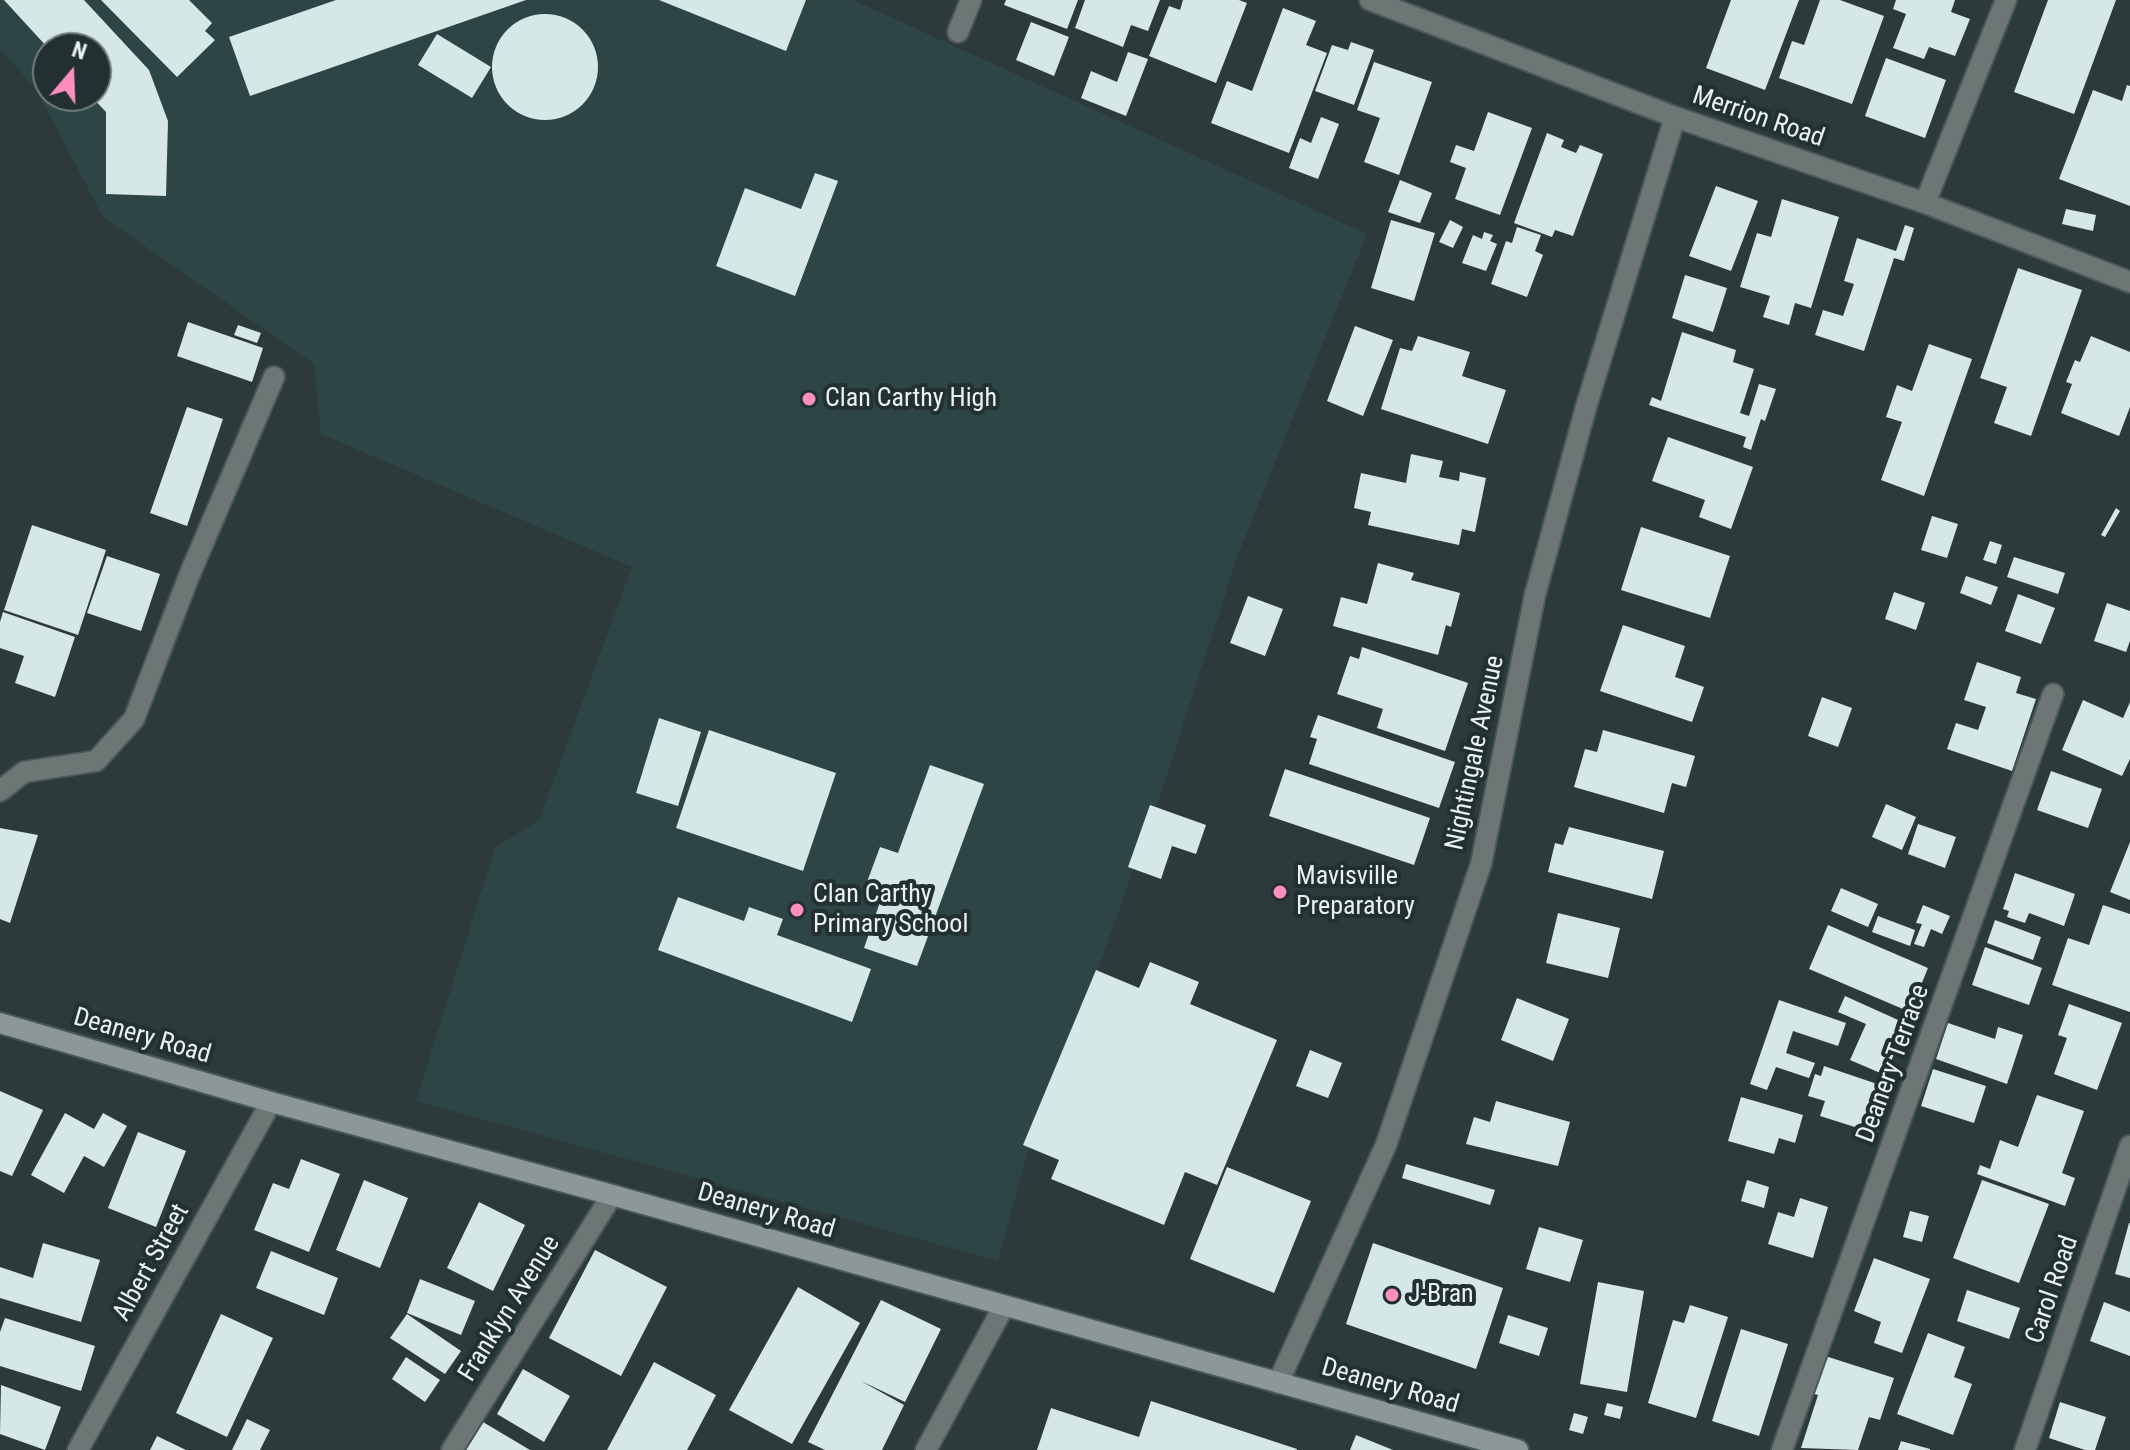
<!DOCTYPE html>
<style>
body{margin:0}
#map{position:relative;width:2130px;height:1450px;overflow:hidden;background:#2c3a3b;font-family:"Roboto Condensed",sans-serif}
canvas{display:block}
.north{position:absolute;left:32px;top:32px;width:80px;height:80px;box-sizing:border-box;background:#223031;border:2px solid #727d7e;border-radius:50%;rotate:19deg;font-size:22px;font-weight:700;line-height:32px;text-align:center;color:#e9f1f2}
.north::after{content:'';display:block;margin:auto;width:28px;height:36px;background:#fd8ebf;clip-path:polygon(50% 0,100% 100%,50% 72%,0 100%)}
</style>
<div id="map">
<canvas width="2130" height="1450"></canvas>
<div class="north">N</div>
</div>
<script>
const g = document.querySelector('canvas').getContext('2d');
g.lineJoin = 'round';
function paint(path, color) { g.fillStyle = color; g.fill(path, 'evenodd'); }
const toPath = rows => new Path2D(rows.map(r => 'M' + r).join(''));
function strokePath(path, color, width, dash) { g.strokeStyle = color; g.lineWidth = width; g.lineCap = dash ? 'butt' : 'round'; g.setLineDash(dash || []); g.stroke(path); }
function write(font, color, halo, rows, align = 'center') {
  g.font = font + ' "Roboto Condensed",sans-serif'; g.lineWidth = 8; g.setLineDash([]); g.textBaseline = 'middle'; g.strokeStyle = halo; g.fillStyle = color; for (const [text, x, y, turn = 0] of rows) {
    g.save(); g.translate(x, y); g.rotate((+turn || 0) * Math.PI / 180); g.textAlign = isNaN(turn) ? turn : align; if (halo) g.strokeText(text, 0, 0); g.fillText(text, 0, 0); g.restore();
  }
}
paint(toPath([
 [0,0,853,0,1367,234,1239,552,1164,784,1097,972,1030,1144,998,1261,416,1101,495,848,539,820,632,567,321,434,314,364,103,217,36,89,0,49],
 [48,48,96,48,96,96,48,96]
]), '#2e4546');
paint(toPath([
 [4,0,84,0,149,70,168,121,166,196,106,194,106,112,91,96,96,96,96,48,48,48],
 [101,0,189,0,212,23,205,31,215,40,177,77],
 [336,0,526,0,250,96,229,37],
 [659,0,806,0,786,51],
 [1006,0,1078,0,1067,29,1004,5],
 [1085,0,1160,0,1148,31,1131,25,1123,47,1075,28],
 [1183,0,1239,0,1247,3,1216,83,1149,56,1169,6,1180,10],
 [1731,0,1799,0,1765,90,1706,68],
 [1820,0,1840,0,1884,16,1852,104,1779,78,1792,41,1804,45],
 [1896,0,1955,0,1951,12,1970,19,1955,56,1929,47,1924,59,1893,48,1906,14,1893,9],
 [2048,0,2116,0,2074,114,2014,92],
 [1283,8,1316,21,1306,45,1327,53,1289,153,1211,123,1227,81,1252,91],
 '492 67a53 53 0 1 1 106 0a53 53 0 1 1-106 0Z',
 [1031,22,1069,37,1054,76,1016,60],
 [437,34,491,67,472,98,418,65],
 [1351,42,1374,50,1354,105,1315,91,1332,45,1348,50],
 [1128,52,1148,59,1126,116,1081,98,1091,71,1117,82],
 [1886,58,1946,80,1925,138,1865,116],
 [1374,62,1432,82,1399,175,1364,162,1380,118,1357,110],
 [2127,85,2130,86,2130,206,2059,179,2093,90,2122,101],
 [1488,112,1532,128,1500,215,1455,199,1466,168,1450,162,1456,145,1474,151],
 [1321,117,1339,124,1318,179,1289,168,1300,138,1311,143],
 [1547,133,1564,140,1561,147,1576,153,1580,145,1603,154,1573,236,1555,230,1552,237,1514,223],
 [815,173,838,181,795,296,716,266,745,188,801,209],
 [1400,180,1432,193,1420,223,1388,212],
 [1716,186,1758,201,1731,271,1689,256],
 [1782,199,1839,217,1811,308,1795,303,1789,325,1763,317,1770,296,1740,287,1757,233,1771,237],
 [2066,209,2096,215,2093,231,2062,224],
 [1391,220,1435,233,1414,301,1371,288],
 [1450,220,1463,227,1453,248,1439,242],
 [1905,225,1914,228,1904,261,1894,258,1864,351,1815,335,1823,310,1843,316,1854,284,1844,281,1857,238,1896,251],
 [1517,227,1541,235,1535,251,1543,255,1527,297,1491,284,1506,241,1512,243],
 [1484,232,1493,235,1490,241,1497,244,1486,271,1462,263,1473,235,1482,239],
 [2018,268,2082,290,2031,436,1994,423,2007,387,1980,378],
 [1685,275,1727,288,1713,332,1672,318],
 [188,322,263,348,252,382,177,356],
 [238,325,261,333,257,343,234,335],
 [1355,326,1393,340,1363,416,1327,401],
 [1682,332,1736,350,1733,362,1754,369,1740,413,1749,416,1759,384,1776,389,1765,421,1761,419,1751,450,1743,447,1746,437,1649,405,1652,397,1661,401],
 [1418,336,1470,352,1462,376,1506,390,1488,444,1381,409,1400,348,1412,351],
 [2091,336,2130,352,2130,407,2119,436,2061,413,2072,384,2066,382,2075,360,2080,362],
 [1929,344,1972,359,1924,496,1881,480,1902,422,1886,417,1897,385,1912,391],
 [187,407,223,419,187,526,150,513],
 [1668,437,1753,467,1731,529,1699,517,1705,500,1652,481],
 [1411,454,1443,461,1439,477,1459,481,1460,472,1486,478,1475,532,1462,529,1459,545,1368,525,1371,512,1354,508,1361,473,1406,483],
 [2116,508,2120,511,2105,537,2101,535],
 [1932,516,1958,524,1947,558,1921,550],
 [32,525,106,550,78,635,4,610],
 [1641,527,1730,556,1710,618,1621,590],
 [1990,541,2002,545,1996,564,1983,560],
 [107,556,160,574,141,631,87,613],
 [2014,557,2065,573,2058,594,2007,577],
 [1378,563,1414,573,1411,580,1460,593,1451,627,1446,625,1438,655,1333,626,1341,597,1367,604],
 [1966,576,1998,587,1991,605,1960,593],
 [1894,592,1925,603,1916,630,1885,619],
 [2018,594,2055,608,2041,644,2005,631],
 [1248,596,1283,609,1265,656,1230,643],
 [2107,603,2130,611,2130,641,2126,652,2094,641],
 [3,612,75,637,55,697,15,683,24,656,0,648,0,622],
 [1623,625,1685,646,1675,677,1704,687,1692,722,1600,691],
 [1362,647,1468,683,1445,751,1377,728,1383,709,1337,694,1350,656,1359,659],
 [1977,662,2021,677,2016,693,2036,699,2012,771,1947,749,1956,723,1978,730,1986,707,1964,700],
 [1822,697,1852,708,1838,747,1808,736],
 [2083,700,2123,718,2130,702,2130,759,2122,776,2062,750],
 [1318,715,1455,762,1439,808,1309,764,1317,739,1310,737],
 [659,718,701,732,678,806,636,793],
 [709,730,836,773,803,871,676,828],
 [1603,730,1695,756,1686,787,1672,783,1664,813,1574,787,1585,749,1597,752],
 [930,765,984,784,917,966,864,948,885,888,867,882,880,847,898,853],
 [1285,769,1430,818,1414,865,1269,816],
 [2051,771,2102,789,2088,828,2037,810],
 [1886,804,1916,817,1902,850,1872,837],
 [1150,805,1206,825,1196,854,1172,846,1161,879,1128,867],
 [1918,824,1956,837,1945,868,1908,854],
 [1569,827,1664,851,1652,899,1548,872,1555,843,1563,845],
 [0,828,38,835,10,923,0,919],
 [2130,842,2130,900,2110,892],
 [2015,873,2075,894,2064,926,2029,913,2025,923,2007,917,2009,911,2003,909],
 [1841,888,1878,904,1868,927,1831,911],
 [678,897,744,921,749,907,783,919,777,935,871,969,852,1022,658,950],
 [1923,905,1950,916,1942,934,1931,929,1924,947,1914,944,1922,924,1916,923],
 [2103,905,2130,914,2130,1012,2052,985,2068,938,2089,945],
 [1558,913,1620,928,1608,978,1546,963],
 [1878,916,1915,930,1910,946,1872,932],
 [1995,920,2041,937,2033,960,1987,943],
 [1828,925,1928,968,1910,1012,1809,969],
 [1985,947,2042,968,2029,1005,1972,985],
 [1150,962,1199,982,1190,1004,1277,1040,1217,1185,1185,1172,1164,1225,1051,1179,1059,1160,1023,1145,1096,970,1139,988],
 [1845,996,1907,1024,1885,1075,1850,1060,1866,1024,1838,1012],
 [1517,998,1569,1019,1553,1061,1501,1040],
 [1779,1000,1846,1023,1838,1046,1793,1031,1786,1053,1815,1063,1809,1078,1776,1067,1767,1090,1750,1084],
 [2069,1004,2122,1023,2097,1090,2054,1074,2067,1038,2058,1035],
 [1948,1023,1995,1039,1998,1027,2023,1035,2007,1084,1936,1059],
 [1310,1050,1342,1063,1328,1098,1296,1086],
 [1824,1066,1892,1089,1877,1134,1820,1116,1825,1101,1808,1096,1815,1074,1821,1076],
 [1933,1069,1986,1086,1974,1123,1921,1106],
 [0,1091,43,1110,12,1176,0,1171],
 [2037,1095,2084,1111,2062,1173,2075,1178,2065,1206,1977,1174,1980,1165,1990,1169,2000,1140,2018,1147],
 [1741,1097,1803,1115,1795,1143,1779,1138,1774,1154,1728,1141],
 [1496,1101,1570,1122,1558,1166,1466,1144,1474,1117,1490,1122],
 [65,1113,94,1129,103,1113,127,1126,104,1167,84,1156,64,1193,31,1175],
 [138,1132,186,1151,156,1227,108,1208],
 [301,1159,340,1174,309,1252,254,1230,273,1183,289,1189],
 [1406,1164,1495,1190,1490,1205,1402,1178],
 [1227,1167,1311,1201,1274,1293,1190,1259],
 [364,1180,408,1198,380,1268,336,1250],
 [1747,1180,1769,1187,1764,1208,1741,1201],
 [1982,1180,2049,1204,2019,1283,1953,1258],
 [1800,1198,1828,1207,1813,1258,1768,1244,1778,1212,1794,1217],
 [479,1202,525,1225,493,1291,447,1268],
 [1910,1211,1929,1216,1922,1242,1903,1237],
 [2129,1223,2130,1223,2130,1278,2115,1274],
 [1539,1227,1583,1240,1570,1282,1526,1269],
 [43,1243,100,1260,81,1322,0,1298,0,1267,33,1278],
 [1373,1243,1503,1288,1476,1369,1346,1324],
 [595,1250,667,1287,621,1376,549,1338],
 [271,1251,338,1278,324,1315,256,1288],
 [1874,1258,1930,1279,1902,1353,1874,1343,1881,1322,1854,1311],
 [420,1279,475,1301,461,1335,407,1313],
 [1598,1282,1644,1291,1627,1392,1580,1384],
 [798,1287,860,1323,792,1444,729,1410],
 [1967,1290,2020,1308,2009,1339,1957,1321],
 [881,1300,941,1329,905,1402,861,1381,904,1405,882,1450,825,1450,808,1442],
 [2104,1302,2130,1312,2130,1356,2090,1341],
 [1690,1305,1728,1317,1696,1418,1648,1403,1673,1320,1684,1323],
 [221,1314,273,1338,227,1437,176,1413],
 [407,1314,461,1351,445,1374,390,1338],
 [1508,1315,1548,1328,1539,1356,1499,1343],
 [5,1318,95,1346,81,1391,0,1366,0,1332],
 [1741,1329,1788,1344,1759,1436,1712,1421],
 [1928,1333,1965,1347,1954,1377,1972,1384,1953,1435,1897,1414],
 [1819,1354,1894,1378,1880,1420,1869,1417,1858,1450,1801,1448,1818,1395,1807,1392],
 [406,1357,440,1380,425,1402,392,1379],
 [654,1362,716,1395,687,1450,607,1450],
 [523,1369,570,1396,544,1442,497,1414],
 [1,1385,61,1407,45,1450,0,1434],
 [1151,1401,1297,1449,1297,1450,1037,1450,1051,1408,1139,1437],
 [2060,1402,2106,1417,2095,1450,2085,1450,2049,1438],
 [1607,1403,1623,1407,1620,1419,1604,1415],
 [1574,1413,1588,1417,1583,1434,1569,1430],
 [247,1419,270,1430,260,1450,232,1450],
 [483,1422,530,1450,466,1450],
 [1356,1435,1393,1450,1350,1450],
 [157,1436,186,1450,150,1450],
 [1901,1441,1930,1449,1930,1450,1898,1450]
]), '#d6e7e8');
const lane = toPath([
 [0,791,24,772,96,761,134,719,189,576,274,377]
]);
const street = toPath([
 [1370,0,1675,117,1925,203,2130,282],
 [958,32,971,0],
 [1925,203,2006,0],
 [1278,1383,1386,1145,1481,864,1535,595,1586,407,1675,117],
 [78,1450,271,1102],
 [452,1450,612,1195],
 [926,1450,1004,1306],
 [1782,1450,2053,694],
 [2025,1450,2130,1146]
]);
const secondary = toPath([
 [0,1023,271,1102,612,1195,1518,1450]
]);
strokePath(lane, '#4a5758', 24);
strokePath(street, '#4a5758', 24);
strokePath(secondary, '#4a5758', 24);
strokePath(lane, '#6e7575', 20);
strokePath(street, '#6e7575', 20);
strokePath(secondary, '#8c9798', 20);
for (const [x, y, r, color] of [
 [809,399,8,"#fd8ebf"],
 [1280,892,8,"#fd8ebf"],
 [797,910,8,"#fd8ebf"],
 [1392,1295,8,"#fd8ebf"]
]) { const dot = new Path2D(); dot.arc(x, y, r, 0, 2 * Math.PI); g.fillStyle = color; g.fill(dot); strokePath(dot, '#223031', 3); }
write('26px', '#e9f1f2', '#223031', [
 ["Merrion Road",1758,118,19],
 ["Nightingale Avenue",1476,753,-78],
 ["Deanery Road",142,1037,16],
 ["Deanery Terrace",1894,1064,-70],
 ["Deanery Road",766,1212,16],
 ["Albert Street",152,1263,-61],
 ["Carol Road",2053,1290,-71],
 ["Franklyn Avenue",510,1309,-58],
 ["Deanery Road",1390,1387,16]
]);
write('26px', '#e9f1f2', '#223031', [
 ["Clan Carthy High",825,399],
 ["Mavisville",1296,877],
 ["Preparatory",1296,907],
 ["Clan Carthy",813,895],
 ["Primary School",813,925],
 ["J-Bran",1408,1295]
], 'left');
</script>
